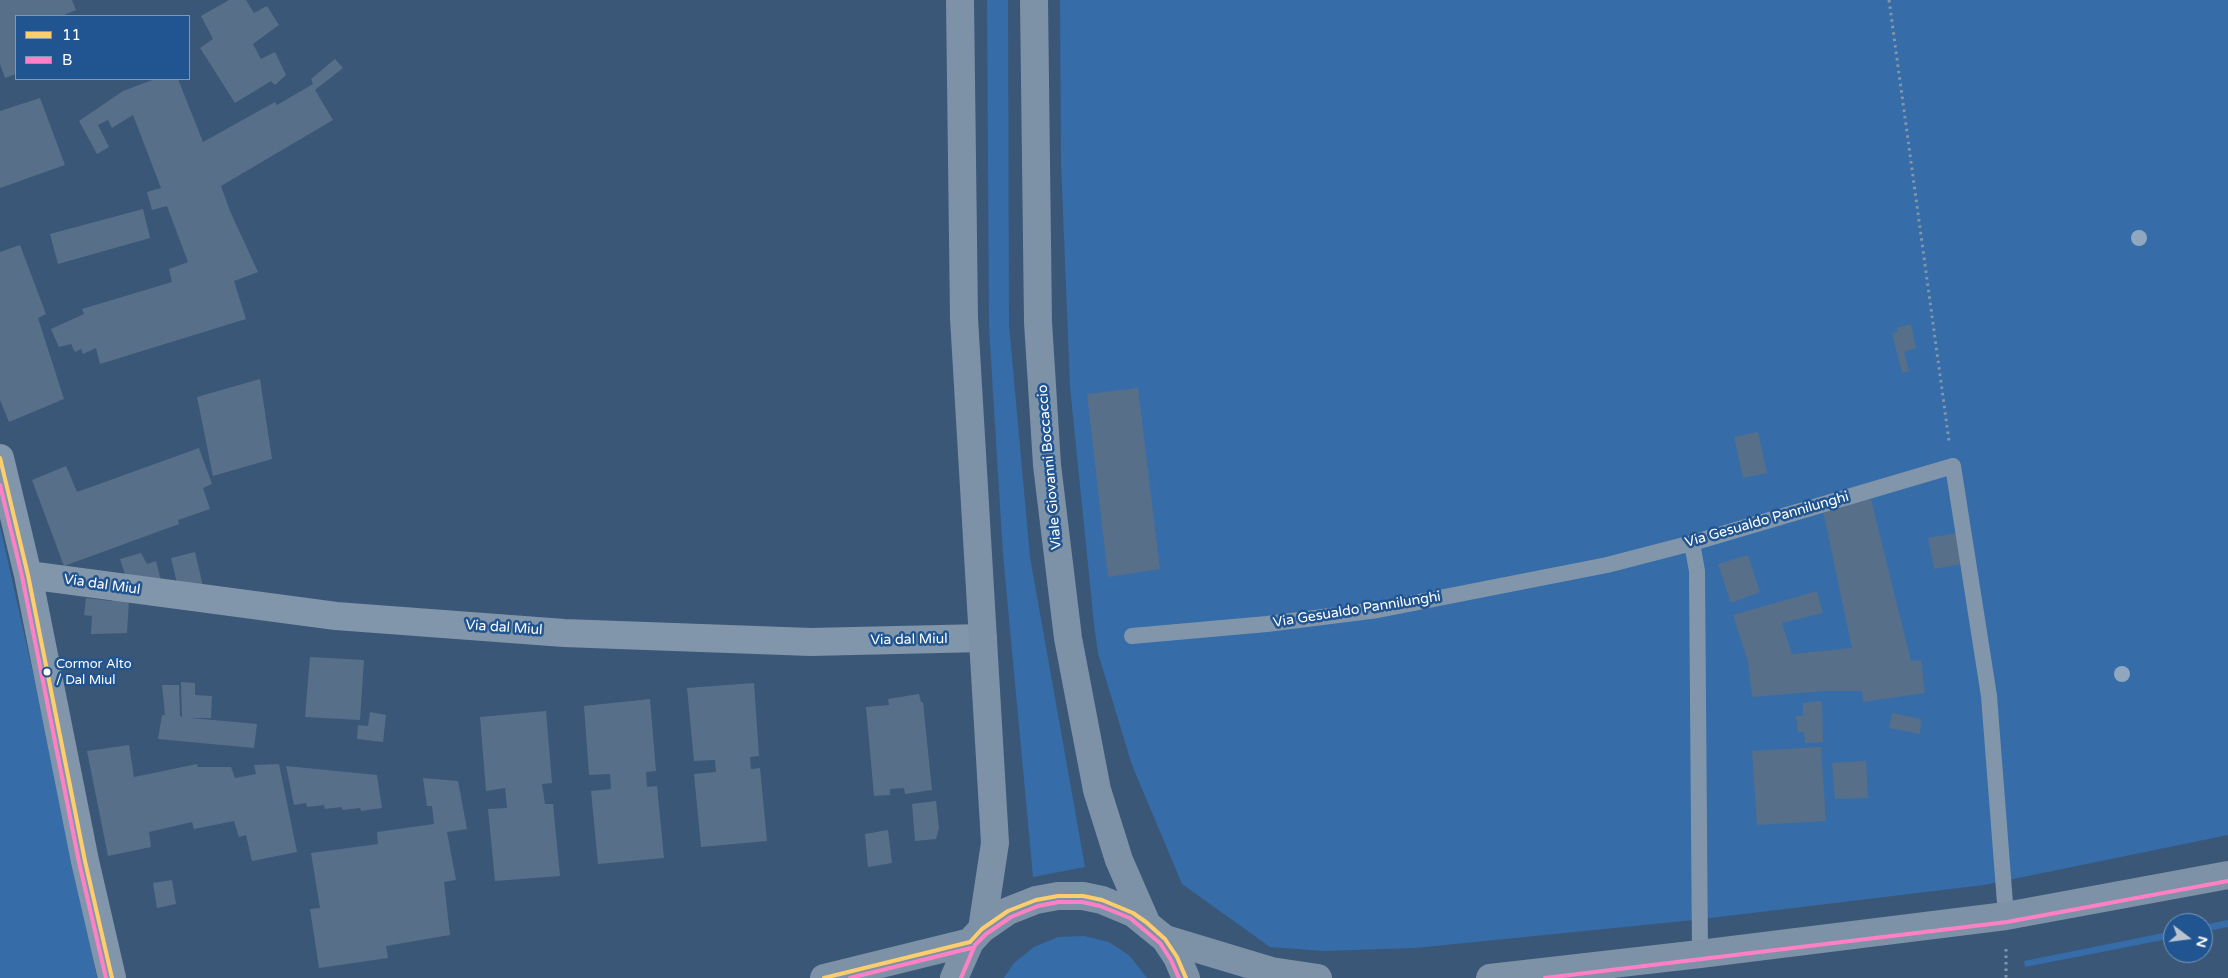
<!DOCTYPE html>
<style>
body{margin:0}
#map{position:relative;width:2228px;height:978px;overflow:hidden;background:#3a5778;font-family:"Varela Round",sans-serif}
canvas{display:block}
.legend{position:absolute;left:15px;top:15px;width:175px;height:65px;box-sizing:border-box;background:#215591;border:1px solid #7a99bd;margin:0;padding:6px 9px;list-style:none;font-size:15px;color:#fff}
.legend li{display:flex;align-items:center;gap:10px;height:25px}
.legend b{width:25px;border:1px solid #7a99bd}
.north{position:absolute;left:2163px;top:913px;width:50px;height:50px;box-sizing:border-box;background:#215591;border:1px solid #7a99bd;border-radius:50%;rotate:105deg;font-size:14px;font-weight:700;line-height:20px;text-align:center;color:#fff}
.north::after{content:'';display:block;margin:auto;width:18px;height:22px;background:#bac4d0;clip-path:polygon(50% 0,100% 100%,50% 72%,0 100%)}
</style>
<div id="map">
<canvas width="2228" height="978"></canvas>
<ul class="legend">
<li><b style="height:6px;background:#fece6d"></b>11</li>
<li><b style="height:6px;background:#ff80c5"></b>B</li>
</ul>
<div class="north">N</div>
</div>
<script>
const g = document.querySelector('canvas').getContext('2d');
g.lineJoin = 'round';
function paint(path, color) { g.fillStyle = color; g.fill(path, 'evenodd'); }
const toPath = rows => new Path2D(rows.map(r => 'M' + r).join(''));
function strokePath(path, color, width, dash) { g.strokeStyle = color; g.lineWidth = width; g.lineCap = dash ? 'butt' : 'round'; g.setLineDash(dash || []); g.stroke(path); }
function write(font, color, halo, rows, align = 'center') {
  g.font = font + ' "Varela Round",sans-serif'; g.lineWidth = 5; g.setLineDash([]); g.textBaseline = 'middle'; g.strokeStyle = halo; g.fillStyle = color; for (const [text, x, y, turn = 0] of rows) {
    g.save(); g.translate(x, y); g.rotate((+turn || 0) * Math.PI / 180); g.textAlign = isNaN(turn) ? turn : align; if (halo) g.strokeText(text, 0, 0); g.fillText(text, 0, 0); g.restore();
  }
}
paint(toPath([
 [987,0,1008,0,1009,325,1030,557,1085,867,1033,877,1003,554,989,328],
 [1060,0,2228,0,2228,835,1984,885,1694,920,1415,948,1324,951,1270,947,1182,884,1132,765,1098,653,1094,624,1070,387,1061,162],
 [0,526,72,848,97,978,0,978],
 [2228,920,2228,927,2203,932,2203,925],
 [2173,931,2173,938,2025,967,2024,961],
 [1084,936,1109,942,1130,956,1147,978,1004,978,1014,963,1034,947,1058,937]
]), '#366ca8');
paint(toPath([
 [0,0,72,0,76,10,64,15,64,16,16,16,16,74,5,78,0,64],
 [229,0,246,0,254,13,267,6,279,25,253,44,261,59,275,52,286,75,275,85,271,81,235,103,200,48,213,39,201,16],
 [335,59,343,68,315,90,333,120,221,186,230,211,258,272,234,281,246,319,100,364,96,348,83,354,81,349,75,352,71,344,59,347,51,329,84,314,82,309,172,282,169,269,188,262,167,206,152,210,147,192,161,188,133,115,112,128,108,120,98,125,109,147,97,154,79,121,123,91,155,79,178,79,203,142,275,102,277,105,313,84,311,79],
 [40,98,65,165,0,188,0,111],
 [143,209,150,238,58,264,50,234],
 [20,245,46,314,38,318,64,399,9,422,0,400,0,252],
 [1911,324,1916,348,1904,352,1909,371,1902,373,1892,333,1898,332,1896,328],
 [260,379,272,459,213,476,197,397],
 [1138,388,1160,569,1108,577,1087,394],
 [1758,432,1767,473,1743,478,1734,437],
 [199,448,212,484,203,488,210,509,178,520,179,524,64,566,32,480,66,466,77,492],
 [1871,499,1911,661,1921,660,1925,693,1863,702,1862,691,1824,691,1752,697,1748,662,1733,615,1817,591,1823,613,1782,623,1792,654,1852,648,1823,511],
 [1957,533,1963,564,1934,569,1928,538],
 [195,552,203,586,177,583,171,558],
 [141,553,147,564,156,561,161,581,126,577,120,559],
 [1748,555,1760,592,1731,603,1718,564],
 [86,598,112,601,113,598,129,599,127,633,91,634,92,616,84,615],
 [310,657,364,660,360,720,305,717],
 [181,682,195,683,195,695,212,696,211,718,191,718,257,724,254,748,158,739,162,715,165,715,162,685,179,685,180,716,182,717],
 [754,683,759,756,750,757,751,769,760,768,767,841,701,847,694,774,716,772,715,760,694,761,687,688],
 [919,694,921,702,923,702,932,790,905,794,904,788,890,789,890,795,874,796,866,707,889,705,888,699],
 [650,699,656,771,646,772,647,787,657,786,664,858,598,864,591,791,611,789,610,774,589,775,584,706],
 [1822,701,1823,742,1805,743,1804,732,1798,732,1796,716,1803,716,1803,703],
 [546,711,552,783,542,784,545,804,553,804,560,876,495,881,488,809,507,808,505,788,486,791,480,717],
 [370,712,386,715,383,742,357,739,358,725,368,726],
 [1892,713,1921,719,1920,734,1889,728],
 [129,745,134,777,197,764,198,767,231,767,235,778,256,774,254,765,279,764,297,852,252,861,246,835,239,837,234,821,194,829,192,822,149,832,151,847,108,856,87,751],
 [1821,747,1826,821,1757,825,1752,751],
 [1866,761,1868,798,1835,799,1832,763],
 [286,766,377,775,382,808,361,811,360,808,343,810,341,807,325,809,324,805,307,807,306,803,294,805],
 [423,778,458,781,467,829,447,832,456,880,444,882,450,935,386,946,388,958,319,968,310,909,320,908,311,853,378,844,377,832,434,824,432,806,427,806],
 [936,801,939,828,936,839,915,841,912,804],
 [888,830,892,863,868,867,865,834],
 [172,880,176,904,157,908,153,883]
]), '#586f89');
strokePath(toPath([
 [1889,0,1949,441],
 [2006,949,2006,978]
]), '#8296ab', 3, [2.5, 4]);
strokePath(toPath([
 [1692,543,1697,571,1700,954],
 [1132,636,1267,624,1378,610,1607,565,1692,543,1953,466,1989,696,2006,916]
]), '#8296ab', 16);
strokePath(toPath([
 [0,458,28,575,85,861,112,978],
 [28,575,336,616,564,633,811,642,983,638]
]), '#8296ab', 28);
strokePath(toPath([
 [960,0,964,318,995,843,982,929],
 [1034,0,1038,322,1047,465,1068,638,1097,790,1119,860,1146,922],
 [1165,939,1271,971,1318,978],
 [824,978,970,942],
 [954,978,970,942,982,929,1008,911,1036,900,1058,896,1083,896,1102,900,1133,913,1165,939,1177,957,1186,978],
 [1490,978,1700,954,2006,916,2228,875]
]), '#7e92a7', 28);
strokePath(toPath([
 [0,458,28,575,85,861,112,978],
 [970,942,982,929,1008,911,1036,900,1058,896,1083,896,1102,900,1133,913,1146,922,1165,939,1177,957,1186,978],
 [824,978,970,942]
]), '#fece6d', 4);
strokePath(toPath([
 [0,485,22,576,79,862,106,978],
 [850,978,971,948],
 [961,978,975,945,986,934,1011,917,1038,906,1059,902,1082,902,1100,906,1130,918,1160,943,1171,960,1179,978],
 [1545,978,2007,922,2228,881]
]), '#ff80c5', 4);
g.fillStyle = '#91a7bf';
for (const [x, y] of [
 [2139,238],
 [2122,674]
]) { g.beginPath(); g.arc(x, y, 8, 0, 2 * Math.PI); g.fill(); }
for (const [x, y, r, color] of [
 [47,672,4.5,"#fff"]
]) { const dot = new Path2D(); dot.arc(x, y, r, 0, 2 * Math.PI); g.fillStyle = color; g.fill(dot); strokePath(dot, '#215591', 2); }
write('13px', '#fff', '#215591', [
 ["Cormor Alto",56,665],
 ["/ Dal Miul",56,681]
], 'left');
write('14px', '#fff', '#215591', [
 ["Viale Giovanni Boccaccio",1050,467,-95],
 ["Via Gesualdo Pannilunghi",1767,520,-16],
 ["Via dal Miul",102,585,8],
 ["Via Gesualdo Pannilunghi",1357,610,-9],
 ["Via dal Miul",504,628,4],
 ["Via dal Miul",909,640,-1]
]);
</script>
